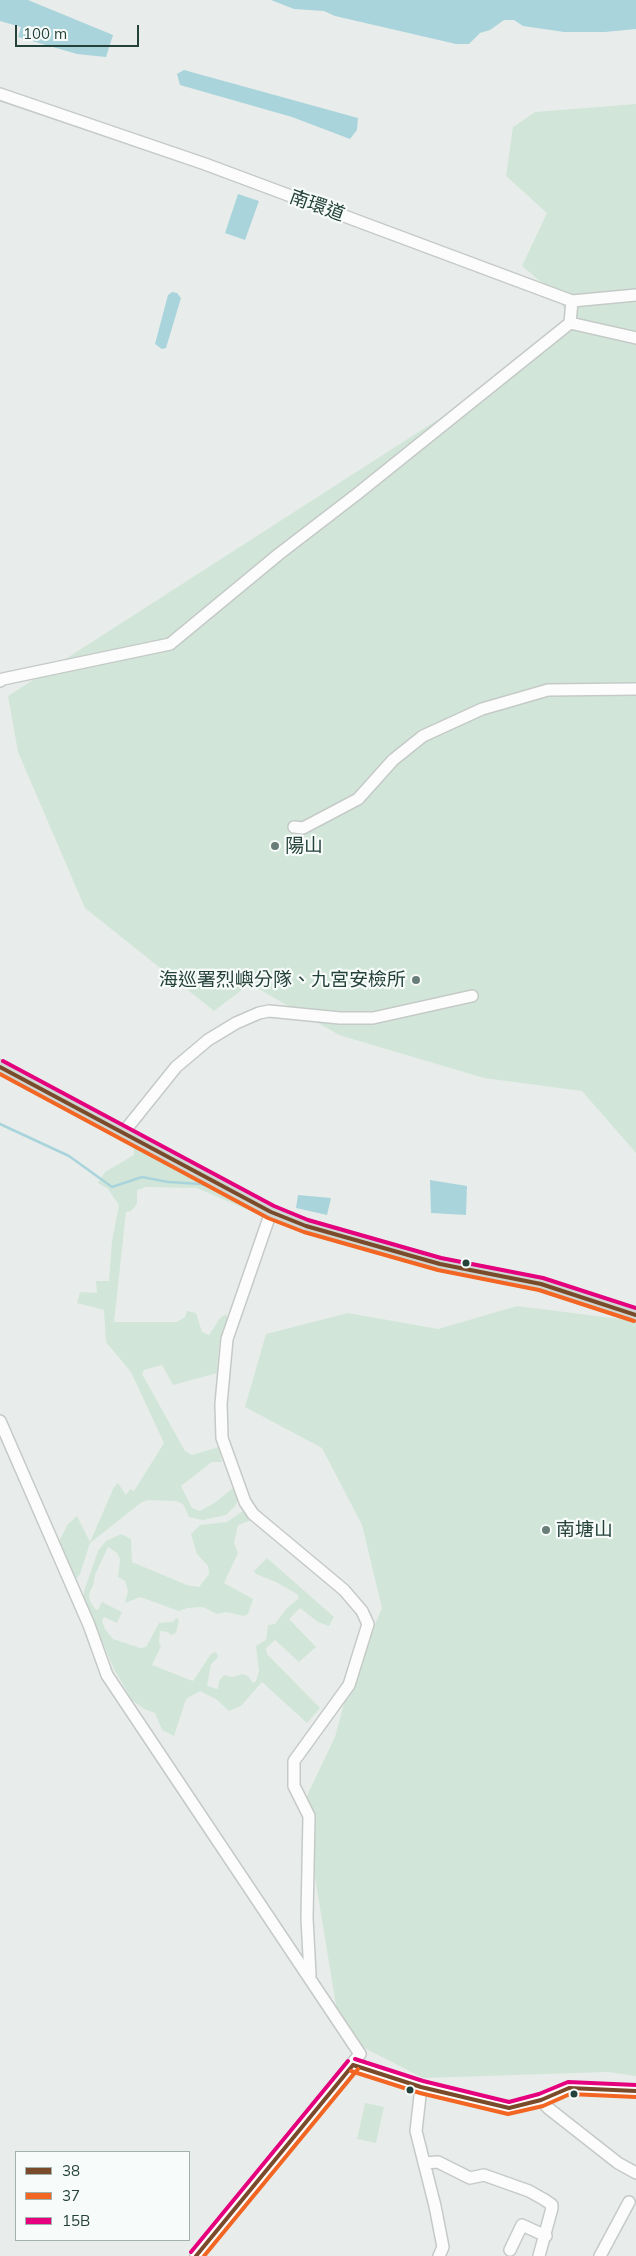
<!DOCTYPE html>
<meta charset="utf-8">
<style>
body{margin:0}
#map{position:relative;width:636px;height:2256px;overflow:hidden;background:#e8edeb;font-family:Mulish,sans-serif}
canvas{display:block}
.legend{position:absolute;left:15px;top:2151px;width:175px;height:90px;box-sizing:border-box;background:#f7fbf9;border:1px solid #a3b1ad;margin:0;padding:6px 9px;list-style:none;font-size:15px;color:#24423a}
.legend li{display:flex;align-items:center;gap:10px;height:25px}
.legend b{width:25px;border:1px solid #a3b1ad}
.scale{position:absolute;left:15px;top:25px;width:124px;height:22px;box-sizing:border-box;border:2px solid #24423a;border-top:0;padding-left:6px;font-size:15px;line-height:18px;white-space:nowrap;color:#24423a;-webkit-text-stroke:4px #f7fbf9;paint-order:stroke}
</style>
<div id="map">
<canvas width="636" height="2256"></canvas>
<ul class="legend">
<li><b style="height:6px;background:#7a4b2a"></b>38</li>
<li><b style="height:6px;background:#f26522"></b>37</li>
<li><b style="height:6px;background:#e5007d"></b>15B</li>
</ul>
<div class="scale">100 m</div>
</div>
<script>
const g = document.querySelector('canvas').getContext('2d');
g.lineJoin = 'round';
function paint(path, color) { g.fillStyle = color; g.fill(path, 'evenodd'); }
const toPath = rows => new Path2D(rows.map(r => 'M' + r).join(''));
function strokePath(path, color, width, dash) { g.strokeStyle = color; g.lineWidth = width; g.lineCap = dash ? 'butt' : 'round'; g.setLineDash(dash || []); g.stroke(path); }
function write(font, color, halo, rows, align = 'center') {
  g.font = font + ' Mulish,"Noto Sans TC",sans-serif'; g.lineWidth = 4.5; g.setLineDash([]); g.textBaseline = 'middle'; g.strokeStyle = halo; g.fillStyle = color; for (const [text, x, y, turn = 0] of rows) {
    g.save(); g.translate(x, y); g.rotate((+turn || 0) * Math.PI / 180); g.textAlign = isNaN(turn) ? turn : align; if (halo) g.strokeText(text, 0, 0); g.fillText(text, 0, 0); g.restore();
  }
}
paint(toPath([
 [636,104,636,1153,582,1091,484,1078,339,1035,250,984,214,1011,85,908,18,752,8,696,490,386,570,323,559,297,522,266,547,213,506,176,513,127,535,112],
 [134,1146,262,1212,262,1216,197,1188,146,1187,137,1190,137,1204,131,1211,126,1212,114,1322,177,1322,185,1317,187,1311,196,1313,202,1332,209,1335,220,1318,226,1314,229,1321,219,1345,217,1373,173,1385,162,1365,144,1370,142,1374,185,1451,192,1455,219,1447,222,1462,212,1462,181,1486,192,1508,200,1511,216,1502,233,1488,238,1500,235,1506,226,1515,203,1520,189,1517,183,1504,176,1501,149,1500,142,1502,90,1543,80,1574,77,1578,73,1578,58,1543,68,1524,77,1516,90,1542,114,1487,118,1483,126,1495,130,1489,134,1491,164,1443,131,1372,106,1342,104,1310,77,1303,80,1292,97,1293,96,1281,109,1281,112,1241,119,1205,108,1189,98,1183,105,1172,134,1155],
 [517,1306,636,1321,636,2076,608,2072,423,2078,341,2036,303,1804,335,1737,349,1685,382,1608,362,1525,322,1448,245,1407,266,1334,348,1313,438,1329],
 [244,1510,252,1520,238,1525,234,1543,238,1553,224,1583,253,1599,248,1614,244,1616,226,1612,217,1614,203,1607,187,1608,179,1611,140,1597,125,1603,128,1591,125,1581,118,1577,120,1559,117,1553,108,1547,95,1575,94,1583,89,1594,90,1601,95,1609,98,1610,102,1602,122,1612,117,1623,104,1617,102,1621,105,1629,113,1639,140,1648,146,1647,159,1623,173,1622,176,1618,179,1620,176,1633,171,1635,168,1632,160,1631,159,1643,161,1646,152,1665,193,1681,211,1654,215,1652,217,1653,218,1657,211,1664,207,1686,218,1689,219,1681,224,1675,233,1677,242,1674,248,1676,253,1683,256,1681,259,1671,256,1646,266,1640,268,1625,275,1624,287,1608,299,1598,297,1594,276,1582,256,1574,254,1571,267,1558,334,1617,329,1626,318,1622,300,1608,289,1619,316,1647,299,1662,275,1640,266,1648,267,1654,320,1708,307,1723,262,1682,241,1706,229,1711,216,1699,200,1691,186,1699,174,1736,162,1730,155,1713,144,1709,132,1700,114,1669,84,1600,84,1591,98,1551,106,1541,121,1534,131,1539,132,1562,187,1585,199,1587,209,1574,208,1566,197,1554,191,1534,200,1525,227,1522],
 [365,2103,384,2107,376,2143,357,2139]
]), '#d1e6d8');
paint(toPath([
 [0,0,28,0,113,35,106,57,77,54,18,37,21,27,0,21],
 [271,0,636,0,636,29,605,32,564,32,523,26,514,20,504,20,490,30,480,33,469,44,456,44,335,16,324,11,294,9],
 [184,70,358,118,357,130,350,139,292,117,180,85,177,74],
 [238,194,259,201,245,240,225,233],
 [172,292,177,293,181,298,166,348,162,349,155,344,168,295],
 [430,1180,467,1186,466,1215,431,1213],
 [298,1195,331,1198,327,1215,296,1208]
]), '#a9d4db');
strokePath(toPath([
 [0,1124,69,1156,112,1187,142,1177,168,1182,201,1184,213,1188]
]), '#a9d4db', 2.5);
const minor = toPath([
 [0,94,205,164,572,301,636,295],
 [570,323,636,338],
 [0,681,3,679,170,644,279,554,357,494,570,323,572,301],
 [294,827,303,828,358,799,393,760,423,736,482,709,548,690,636,689],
 [123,1133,176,1067,208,1040,236,1023,259,1013,269,1011,340,1018,373,1018,472,996],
 [271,1212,227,1339,221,1404,222,1438,245,1502,253,1514,344,1590,362,1611,368,1624,349,1685,294,1761,294,1786,309,1816,307,1918,310,1975],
 [0,1421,89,1625,107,1675,360,2054,196,2256],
 [353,2065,421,2087,509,2108,541,2100,569,2088,636,2091],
 [421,2087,416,2131,435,2206,443,2247,439,2256],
 [541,2100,548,2108,618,2163,636,2173],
 [424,2163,438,2162,470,2178,484,2175,529,2191,545,2200,552,2205,552,2208,539,2256],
 [510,2250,522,2225,546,2236],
 [600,2256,629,2202]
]);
const major = toPath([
 [0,1067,271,1212,306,1226,440,1264,541,1284,636,1315]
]);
strokePath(minor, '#c5cac8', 14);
strokePath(major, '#c3ccc9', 16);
strokePath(minor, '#fcfcfc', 11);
strokePath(major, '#cfd7d5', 14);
strokePath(toPath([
 [0,1067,271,1212,306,1226,440,1264,541,1284,636,1315],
 [353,2065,421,2087,509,2108,541,2100,569,2088,636,2091],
 [196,2256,353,2065]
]), '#7a4b2a', 4);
strokePath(toPath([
 [0,1074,268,1218,304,1232,438,1270,539,1290,634,1321],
 [351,2071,420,2093,508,2114,543,2106,570,2094,636,2097],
 [204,2256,358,2069]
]), '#f26522', 4);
strokePath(toPath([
 [3,1061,274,1206,308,1220,441,1258,543,1278,636,1308],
 [355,2059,423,2081,509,2102,539,2094,568,2082,636,2085],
 [191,2252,348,2061]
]), '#e5007d', 4);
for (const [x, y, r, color] of [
 [275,846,5,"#697e78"],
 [416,980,5,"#697e78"],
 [466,1263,4.5,"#24423a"],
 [546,1530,5,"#697e78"],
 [410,2090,4.5,"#24423a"],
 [574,2094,4.5,"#24423a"]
]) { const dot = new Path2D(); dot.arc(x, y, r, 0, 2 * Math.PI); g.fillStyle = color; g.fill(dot); strokePath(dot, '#f7fbf9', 2); }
write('19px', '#24423a', '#f7fbf9', [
 ["南環道",317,206,20]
]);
write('19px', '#24423a', '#f7fbf9', [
 ["陽山",285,846],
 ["海巡署烈嶼分隊、九宮安檢所",406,980,"right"],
 ["南塘山",556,1530]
], 'left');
</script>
